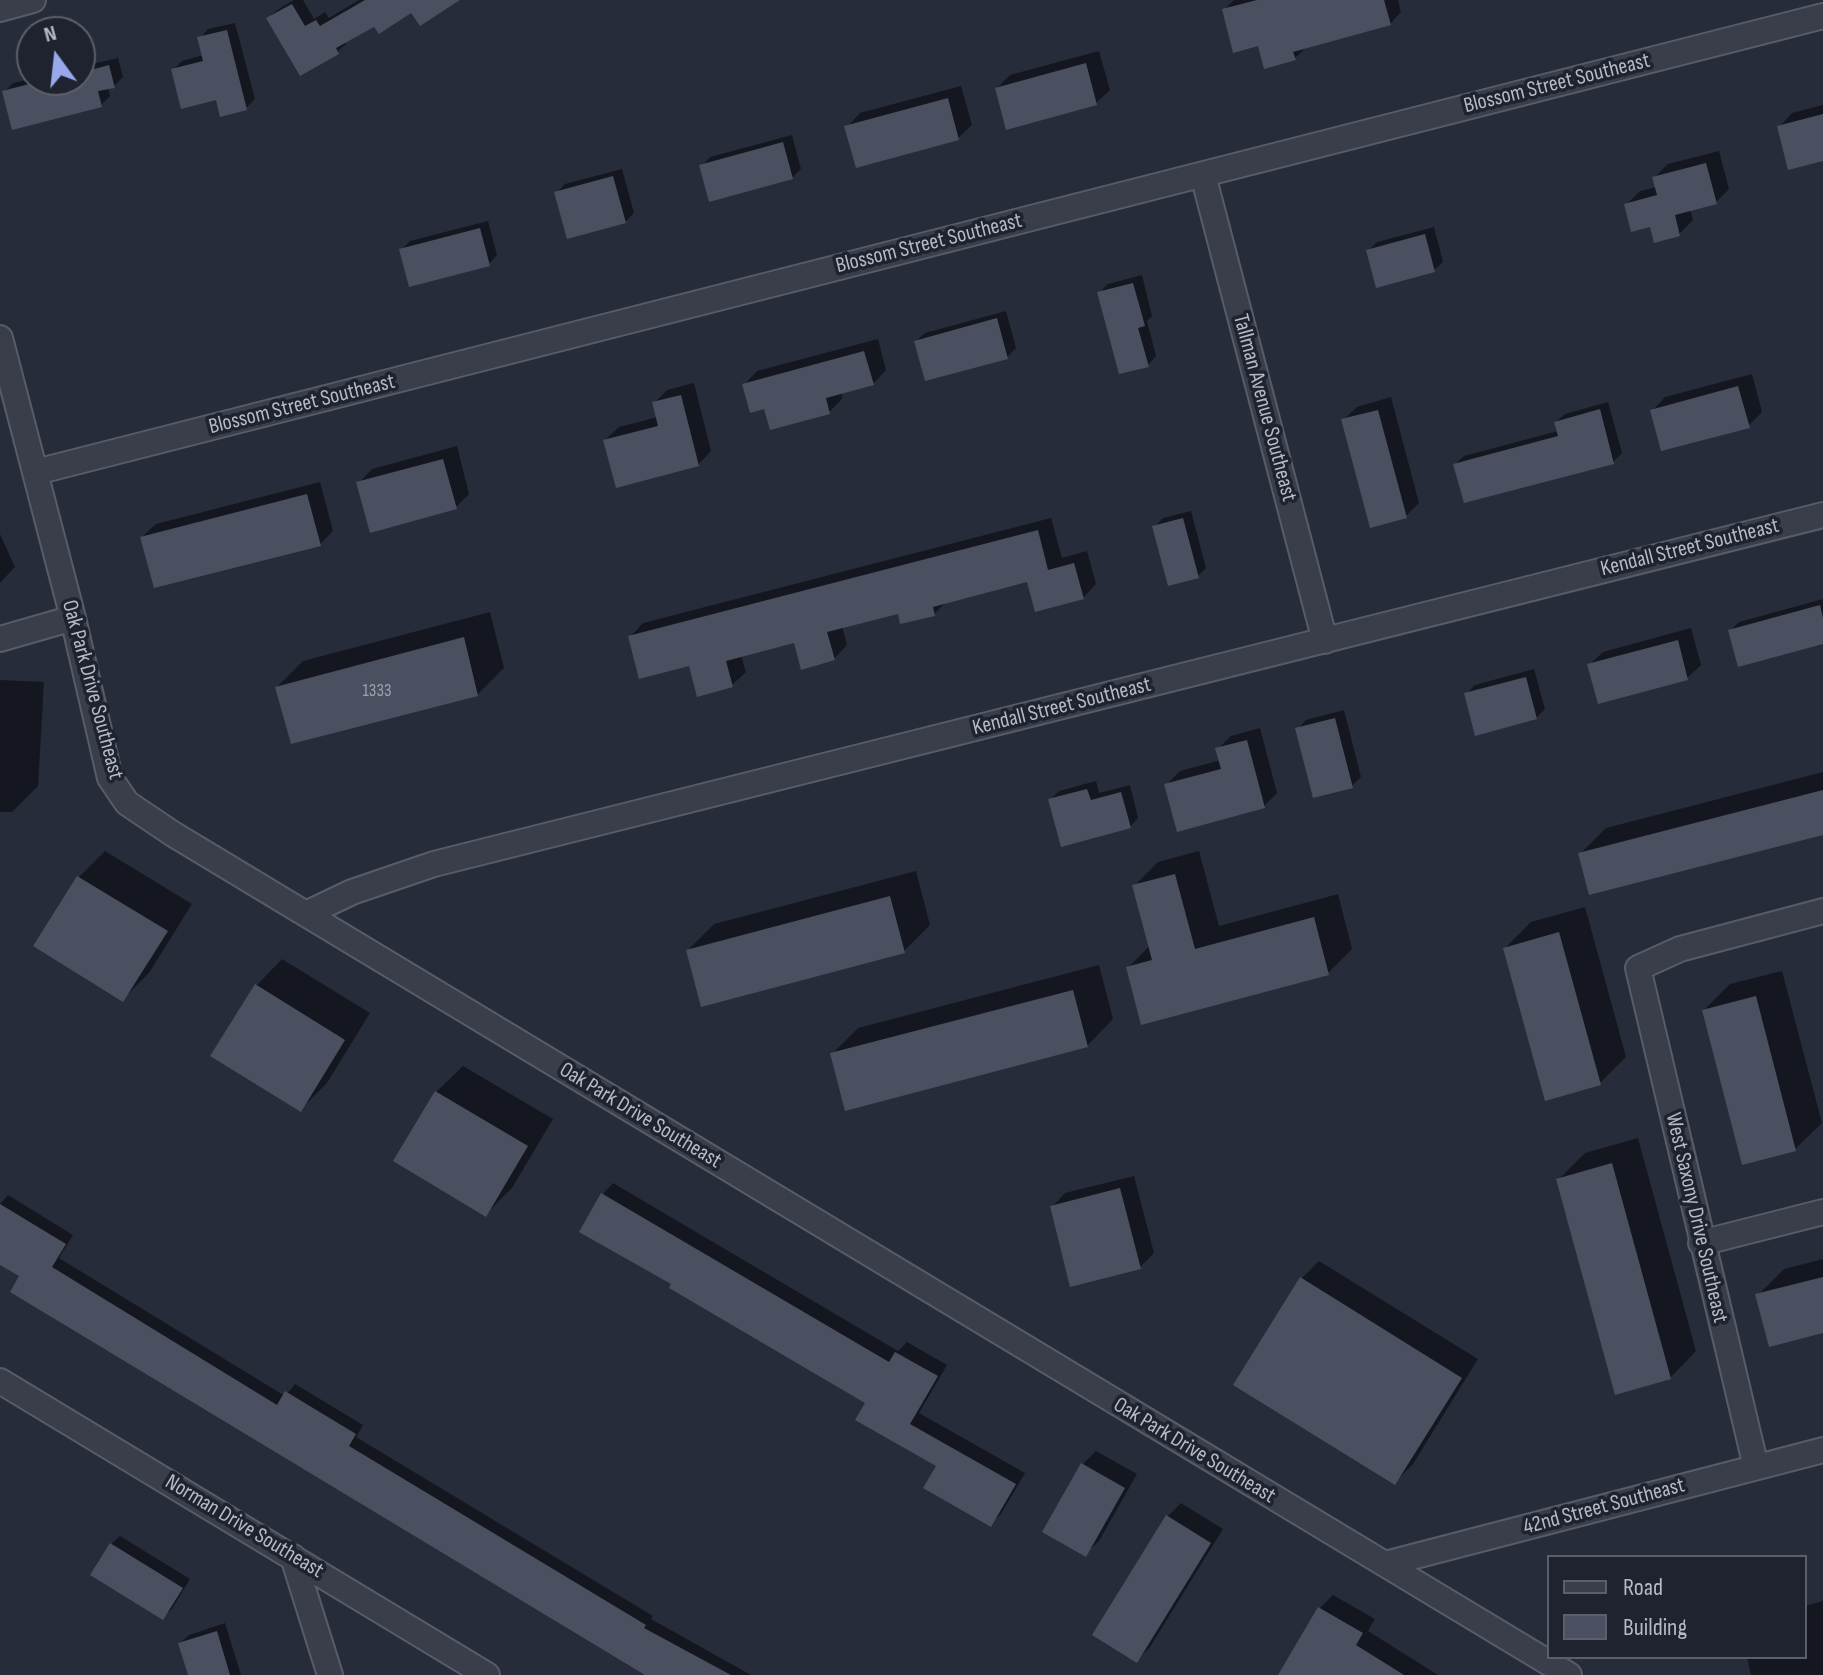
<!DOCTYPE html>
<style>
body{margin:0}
#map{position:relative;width:1823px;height:1675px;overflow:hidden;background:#272c3b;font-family:"Sofia Sans Condensed",sans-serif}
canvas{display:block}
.legend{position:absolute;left:1547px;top:1555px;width:260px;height:104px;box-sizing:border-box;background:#1f2330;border:2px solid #5b5f6c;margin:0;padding:10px 14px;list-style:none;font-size:24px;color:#b6bac6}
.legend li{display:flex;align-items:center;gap:16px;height:40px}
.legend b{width:40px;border:2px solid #5b5f6c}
.north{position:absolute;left:16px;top:16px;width:80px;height:80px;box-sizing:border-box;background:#1f2330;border:2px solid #5b5f6c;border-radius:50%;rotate:345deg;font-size:22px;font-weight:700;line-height:32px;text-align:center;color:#b6bac6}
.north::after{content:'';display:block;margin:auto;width:28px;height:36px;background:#97a9eb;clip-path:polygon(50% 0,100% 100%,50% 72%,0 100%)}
</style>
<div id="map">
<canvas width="1823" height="1675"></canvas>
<ul class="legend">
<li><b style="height:10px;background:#3a3e4b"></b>Road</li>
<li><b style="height:22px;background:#4b5061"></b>Building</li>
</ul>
<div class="north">N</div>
</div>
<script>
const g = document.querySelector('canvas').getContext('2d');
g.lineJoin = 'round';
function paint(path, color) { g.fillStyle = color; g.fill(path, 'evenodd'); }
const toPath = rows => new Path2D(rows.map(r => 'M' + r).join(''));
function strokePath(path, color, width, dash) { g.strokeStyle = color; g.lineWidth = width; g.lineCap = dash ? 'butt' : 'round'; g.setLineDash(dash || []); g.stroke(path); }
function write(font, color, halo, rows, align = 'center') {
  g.font = font + ' "Sofia Sans Condensed",sans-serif'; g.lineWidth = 7; g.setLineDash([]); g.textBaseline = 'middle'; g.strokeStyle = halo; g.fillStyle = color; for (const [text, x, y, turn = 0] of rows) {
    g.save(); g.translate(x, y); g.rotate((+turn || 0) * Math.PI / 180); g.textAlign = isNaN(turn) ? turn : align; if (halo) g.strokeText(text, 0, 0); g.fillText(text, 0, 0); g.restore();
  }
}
paint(toPath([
 [294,0,303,0,314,19,325,12,329,18,359,0,456,0,412,10,374,24,345,41,346,44,337,52,268,18,277,10],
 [1234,0,1398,0,1401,12,1390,24,1306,48,1294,59,1259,43,1224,10],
 [235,23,255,99,246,108,218,97,173,70,182,61,204,55,200,38,208,29],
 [1099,51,1110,90,1096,103,997,88,1010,75],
 [118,58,123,77,114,86,108,87,110,96,101,105,4,92,13,83,32,79,80,80,80,67],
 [961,86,972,125,958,138,847,127,860,113],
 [1823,105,1823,159,1779,127,1792,113],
 [792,135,801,169,792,178,702,166,710,157],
 [1719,151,1729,189,1716,202,1690,209,1693,220,1679,234,1651,224,1626,205,1640,191,1657,187,1655,177,1668,164],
 [622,169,634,213,625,222,556,193,565,184],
 [488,221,497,255,489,264,401,250,410,241],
 [1434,227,1443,262,1434,270,1368,251,1377,242],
 [1142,275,1152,316,1147,321,1156,356,1148,365,1099,293,1108,284],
 [1006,311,1016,348,1007,357,916,341,925,333],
 [878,339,886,370,873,384,841,392,842,399,829,412,766,407,744,385,757,371],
 [1752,374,1762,412,1748,426,1652,411,1665,397],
 [694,383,711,451,698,465,605,440,619,427,658,417,654,403,667,390],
 [1391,397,1419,503,1406,516,1343,420,1357,407],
 [1608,402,1622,453,1613,462,1455,464,1464,456,1558,431,1556,422,1565,414],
 [457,446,469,494,456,507,359,483,372,469],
 [320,482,333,531,320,544,142,537,156,524],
 [1191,511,1206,568,1198,576,1154,527,1163,518],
 [1051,518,1062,558,1087,551,1096,584,1083,598,1028,579,947,601,934,614,899,611,842,626,847,645,834,659,795,640,741,655,746,672,732,685,690,663,630,637,643,623],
 [0,534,15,567,0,583],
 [1823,599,1823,642,1731,630,1739,622],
 [490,612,504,668,477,695,277,687,303,661],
 [1691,628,1701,665,1687,678,1589,665,1603,652],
 [1534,669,1545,709,1536,718,1466,694,1475,685],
 [0,680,44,682,38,786,12,812,0,812],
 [1344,710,1361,777,1352,786,1298,729,1306,720],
 [1260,728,1277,793,1264,806,1167,784,1180,771,1221,760,1218,749,1231,736],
 [1823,772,1823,833,1580,854,1606,828],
 [1096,781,1099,793,1130,785,1138,818,1130,827,1050,800,1059,791],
 [105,851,192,904,149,973,123,999,36,946,79,877],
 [1199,851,1219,926,1338,894,1352,949,1328,973,1128,968,1150,945,1134,886,1158,862],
 [916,871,930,925,904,951,688,950,714,924],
 [1585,907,1626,1057,1600,1083,1505,948,1531,922],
 [282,959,370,1013,327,1083,301,1109,256,986],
 [1099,965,1113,1019,1087,1046,832,1054,858,1028],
 [1782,971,1822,1123,1795,1149,1704,1010,1730,984],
 [463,1066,553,1119,512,1188,486,1214,436,1092],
 [1638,1138,1696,1351,1670,1378,1558,1180,1585,1153],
 [1134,1176,1154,1253,1140,1267,1052,1207,1065,1193],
 [613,1183,898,1351,907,1342,947,1365,919,1413,1025,1473,1001,1514,990,1525,939,1465,868,1402,674,1284,603,1194],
 [8,1195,73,1235,59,1258,285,1396,295,1384,363,1425,356,1437,653,1616,651,1619,751,1675,646,1675,0,1262,0,1204],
 [1823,1259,1823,1331,1758,1295,1784,1269],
 [1319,1261,1478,1359,1413,1464,1395,1482,1301,1279],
 [1096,1451,1137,1474,1099,1541,1085,1554,1083,1464],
 [1181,1503,1223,1529,1150,1647,1137,1660,1095,1635,1168,1516],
 [120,1536,190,1579,172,1609,163,1617,111,1544],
 [1333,1595,1375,1619,1368,1631,1438,1675,1280,1675,1320,1608],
 [1823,1601,1823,1675,1751,1675,1747,1657,1805,1657,1805,1606],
 [225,1623,241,1675,190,1675,180,1643,189,1635]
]), '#0007');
paint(toPath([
 [365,0,460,0,420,26,411,13,379,34,374,27,336,48,339,54,300,76,266,18,292,4,305,26,316,20,320,26],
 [1257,0,1384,0,1391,25,1293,52,1296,60,1264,69,1258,46,1233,53,1222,9],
 [227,30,247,110,220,117,216,100,181,109,171,69,203,61,197,37],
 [1086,63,1097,105,1006,130,995,88],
 [109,65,115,88,98,91,102,107,12,130,2,91,45,80,80,80,80,73],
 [948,98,959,140,856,168,844,126],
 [1823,114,1823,161,1788,170,1777,126],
 [783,142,793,179,709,202,699,165],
 [1706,163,1717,204,1675,215,1680,236,1654,243,1650,227,1631,232,1624,204,1657,195,1652,177],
 [613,176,626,223,567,239,554,192],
 [480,228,490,266,409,287,399,249],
 [1425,234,1435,272,1376,288,1366,250],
 [1133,283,1145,326,1138,328,1149,367,1119,374,1097,292],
 [997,318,1008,359,925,381,914,341],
 [864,351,874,385,826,398,830,414,770,430,764,409,750,413,742,384],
 [1738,386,1750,428,1661,451,1650,410],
 [681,395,699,466,616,488,603,440,658,426,652,402],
 [1600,409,1614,464,1464,503,1453,464,1558,436,1554,422],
 [1378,410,1407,518,1370,528,1341,419],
 [443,459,457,509,370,533,356,482],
 [307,494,321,546,154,588,140,537],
 [1183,518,1199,578,1168,586,1152,526],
 [1038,530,1048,570,1074,563,1084,599,1035,612,1027,582,933,607,935,616,900,624,898,614,827,632,835,660,801,670,794,643,726,661,733,687,697,697,689,666,639,679,628,636],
 [1820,605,1823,618,1823,644,1738,667,1728,630],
 [464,637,478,696,291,744,275,687],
 [1678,640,1688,680,1598,704,1587,664],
 [1526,677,1537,719,1475,736,1464,693],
 [1335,718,1353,788,1313,798,1295,728],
 [1247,740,1265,808,1177,832,1164,784,1221,769,1215,748],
 [1087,789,1091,800,1121,792,1131,828,1061,847,1048,799],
 [1823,790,1823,835,1589,895,1578,853],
 [1175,874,1195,949,1314,917,1329,975,1141,1025,1126,967,1152,960,1132,885],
 [77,876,168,931,123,1002,33,946],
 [890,896,905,953,701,1007,686,950],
 [1559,932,1601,1085,1545,1101,1503,948],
 [255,984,345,1040,301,1112,210,1056],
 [1073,990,1088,1047,845,1111,830,1053],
 [1756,996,1796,1151,1742,1165,1702,1010],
 [435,1091,528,1146,486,1217,393,1161],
 [1612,1163,1671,1379,1615,1395,1556,1179],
 [1120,1188,1141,1269,1070,1287,1050,1206],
 [601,1193,889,1362,895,1352,938,1376,910,1424,1016,1484,991,1527,923,1488,936,1466,855,1420,865,1403,669,1288,671,1284,579,1232],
 [0,1204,66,1244,52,1267,277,1405,285,1391,356,1434,349,1446,646,1625,644,1628,731,1675,645,1675,10,1292,19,1276,0,1265],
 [1300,1277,1462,1378,1395,1485,1233,1385],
 [1823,1277,1823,1333,1769,1347,1755,1294],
 [1081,1463,1125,1488,1086,1557,1042,1532],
 [1166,1515,1211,1543,1137,1663,1092,1635],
 [110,1543,183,1588,163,1620,90,1575],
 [1318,1607,1363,1633,1356,1645,1404,1675,1278,1675],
 [217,1631,230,1675,188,1675,178,1643]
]), '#4b5061');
const street = toPath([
 [0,9,33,0],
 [1203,175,1325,641],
 [0,338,73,618,110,778,127,803,173,834,1569,1675],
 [36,472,1823,16],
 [0,639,73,618],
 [306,914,352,892,434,864,1823,515],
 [1701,1243,1823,1212],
 [0,1381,487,1675],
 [1756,1467,1638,968,1680,949,1823,911],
 [293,1557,330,1675],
 [1385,1564,1823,1450]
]);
strokePath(street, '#585c69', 28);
strokePath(street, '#3a3e4b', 24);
write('18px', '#9ba0ad', null, [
 ["1333",377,691]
]);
write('22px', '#b6bac6', '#1f2330', [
 ["Blossom Street Southeast",1557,84,-14],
 ["Blossom Street Southeast",929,244,-14],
 ["Blossom Street Southeast",302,405,-14],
 ["Tallman Avenue Southeast",1264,408,75],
 ["Kendall Street Southeast",1690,548,-14],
 ["Oak Park Drive Southeast",92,690,75],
 ["Kendall Street Southeast",1062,707,-14],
 ["Oak Park Drive Southeast",640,1116,31],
 ["West Saxony Drive Southeast",1696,1218,77],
 ["Oak Park Drive Southeast",1194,1451,31],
 ["42nd Street Southeast",1604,1507,-15],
 ["Norman Drive Southeast",244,1527,31]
]);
</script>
